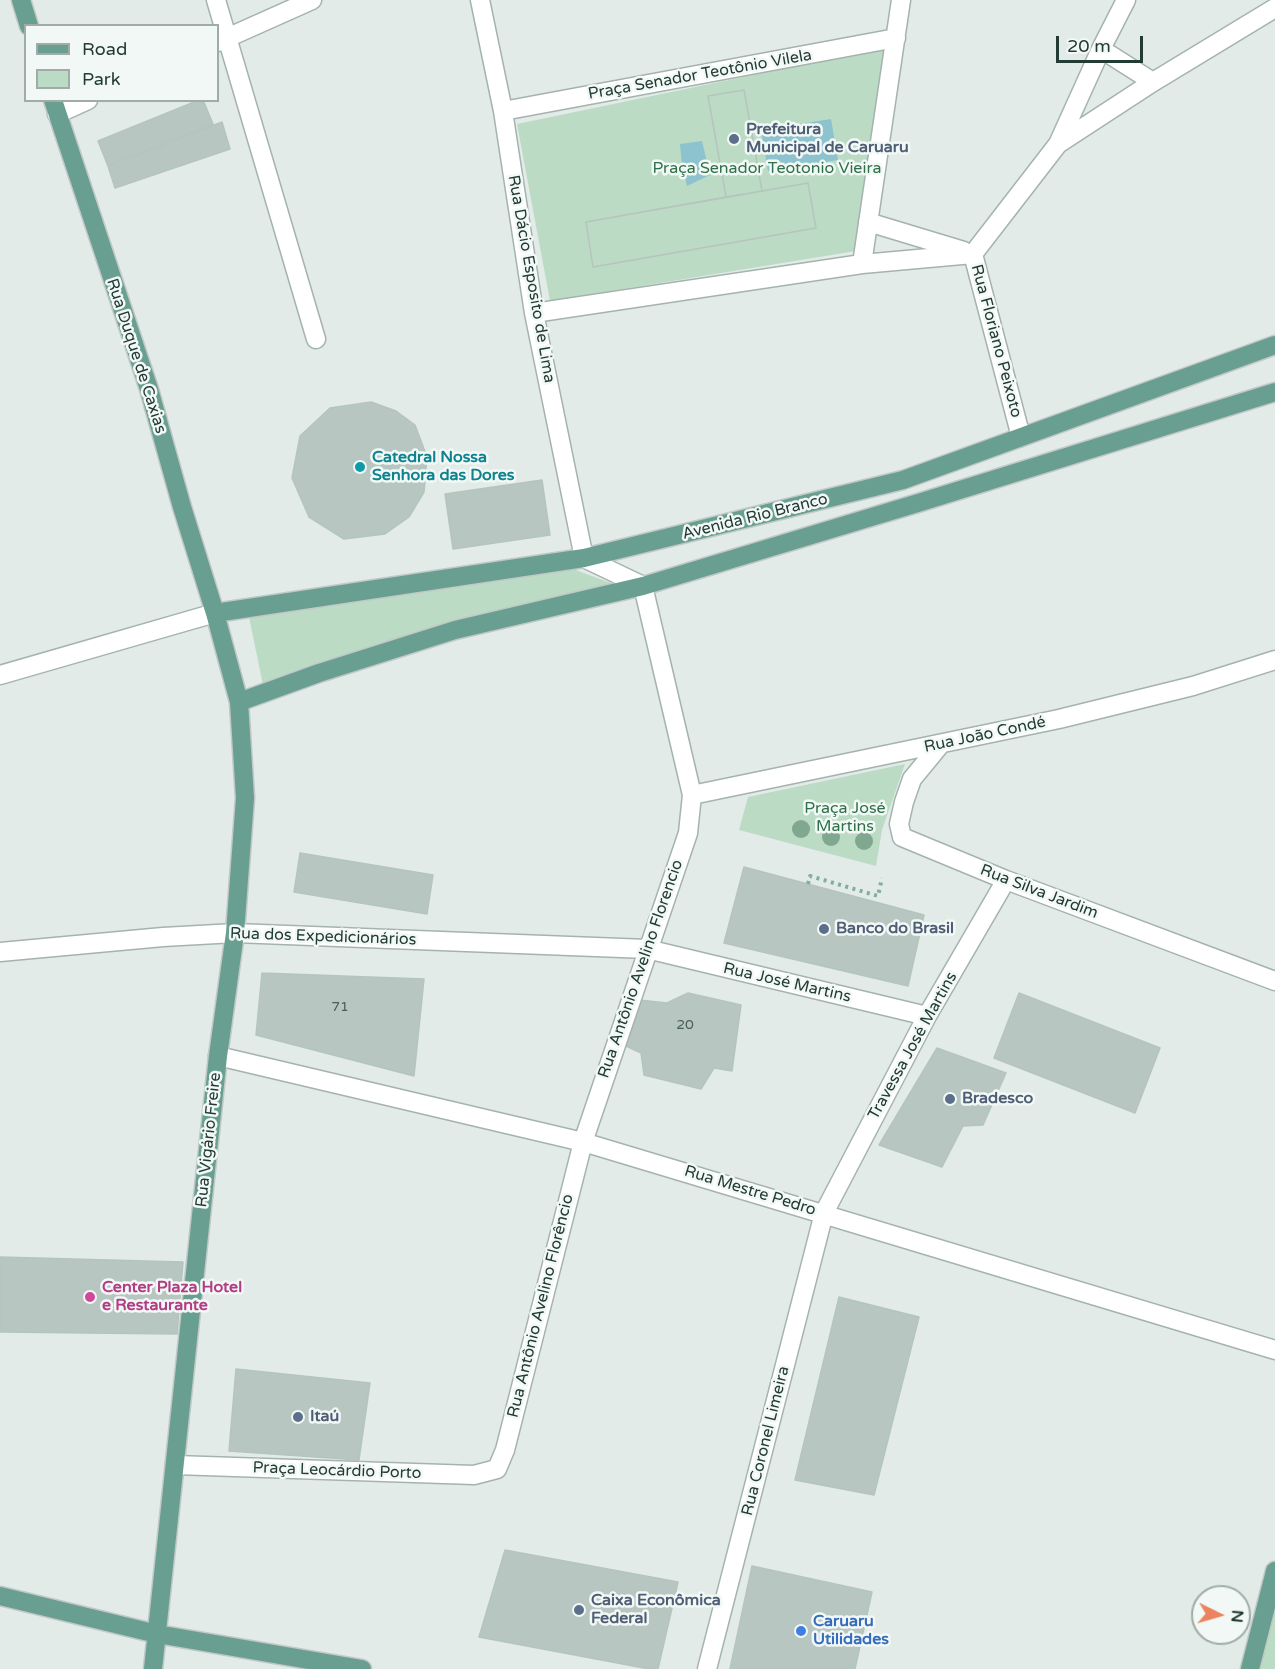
<!DOCTYPE html>
<meta charset="utf-8">
<style>
body{margin:0}
#map{position:relative;width:1275px;height:1669px;overflow:hidden;background:#e2ebe7;font-family:"Varela Round",sans-serif}
canvas{display:block}
.legend{position:absolute;left:24px;top:24px;width:195px;height:78px;box-sizing:border-box;background:#f2f8f5;border:2px solid #9faca8;margin:0;padding:8px 10px;list-style:none;font-size:18px;color:#233b35}
.legend li{display:flex;align-items:center;gap:12px;height:30px}
.legend b{width:30px;border:2px solid #9faca8}
.north{position:absolute;left:1191px;top:1585px;width:60px;height:60px;box-sizing:border-box;background:#f2f8f5;border:2px solid #9faca8;border-radius:50%;rotate:95deg;font-size:16px;font-weight:700;line-height:24px;text-align:center;color:#233b35}
.north::after{content:'';display:block;margin:auto;width:21px;height:27px;background:#eb8360;clip-path:polygon(50% 0,100% 100%,50% 72%,0 100%)}
.scale{position:absolute;left:1056px;top:36px;width:87px;height:27px;box-sizing:border-box;border:3px solid #233b35;border-top:0;padding-left:8px;font-size:18px;line-height:21px;white-space:nowrap;color:#233b35;-webkit-text-stroke:4px #f2f8f5;paint-order:stroke}
</style>
<div id="map">
<canvas width="1275" height="1669"></canvas>
<ul class="legend">
<li><b style="height:8px;background:#689f91"></b>Road</li>
<li><b style="height:16px;background:#bcdbc4"></b>Park</li>
</ul>
<div class="north">N</div>
<div class="scale">20 m</div>
</div>
<script>
const g = document.querySelector('canvas').getContext('2d');
g.lineJoin = 'round';
function paint(path, color) { g.fillStyle = color; g.fill(path, 'evenodd'); }
const toPath = rows => new Path2D(rows.map(r => 'M' + r).join(''));
function strokePath(path, color, width, dash) { g.strokeStyle = color; g.lineWidth = width; g.lineCap = dash ? 'butt' : 'round'; g.setLineDash(dash || []); g.stroke(path); }
function write(font, color, halo, rows, align = 'center') {
  g.font = font + ' "Varela Round",sans-serif'; g.lineWidth = 5; g.setLineDash([]); g.textBaseline = 'middle'; g.strokeStyle = halo; g.fillStyle = color; for (const [text, x, y, turn = 0] of rows) {
    g.save(); g.translate(x, y); g.rotate((+turn || 0) * Math.PI / 180); g.textAlign = isNaN(turn) ? turn : align; if (halo) g.strokeText(text, 0, 0); g.fillText(text, 0, 0); g.restore();
  }
}
paint(toPath([
 [888,47,856,251,550,301,517,124],
 [570,568,611,583,459,622,317,663,263,685,249,617],
 [905,764,882,830,876,866,739,830,748,797],
 [1275,1583,1275,1669,1253,1669]
]), '#bcdbc4');
paint(toPath([
 [831,119,838,160,768,171,761,130],
 [702,141,710,175,687,186,682,165,680,144]
]), '#8cc3ce');
const building = toPath([
 [744,90,762,191,726,197,708,96,744,90],
 [744,90,762,191,808,183,816,228,593,267,586,222,726,197,708,96,744,90],
 [199,100,203,100,213,124,108,166,98,141,199,100],
 [222,122,230,149,115,188,108,166,222,122],
 [808,183,816,228,593,267,586,222,808,183],
 [371,402,396,411,415,425,427,457,424,492,409,517,385,534,344,539,309,517,292,478,300,436,330,408,371,402],
 [542,480,550,535,453,549,445,494,542,480],
 [300,853,433,875,427,914,294,892,300,853],
 [744,867,924,915,908,986,724,943,744,867],
 [262,973,424,979,414,1076,256,1035,262,973],
 [688,993,741,1005,732,1071,714,1068,701,1089,644,1075,641,1053,626,1046,639,1000,667,1003,688,993],
 [1019,993,1160,1048,1135,1113,994,1058,1019,993],
 [937,1048,1006,1073,983,1125,963,1126,942,1167,879,1145,937,1048],
 [0,1257,183,1262,177,1334,0,1332,0,1257],
 [839,1297,919,1317,874,1495,795,1480,839,1297],
 [236,1369,370,1383,359,1460,229,1451,236,1369],
 [505,1550,678,1582,658,1669,649,1669,479,1637,505,1550],
 [752,1566,872,1592,855,1669,730,1669,752,1566]
]);
paint(building, '#b7c6c0');
strokePath(building, '#b4c5be', 1.5);
const minor = toPath([
 [216,0,316,339],
 [218,42,312,0],
 [1101,49,1153,82],
 [503,111,896,38],
 [57,114,88,100],
 [1058,144,1153,82,1275,8],
 [868,222,964,251],
 [862,264,901,0],
 [534,313,862,264,973,254],
 [1021,437,973,254,1058,144,1101,49,1126,0],
 [0,675,215,613],
 [940,745,912,779,904,802,899,824,902,837,1006,880,1275,981],
 [692,795,1059,719,1193,686,1275,660],
 [0,952,163,937,235,933,647,949,927,1016],
 [218,1056,583,1142,1275,1350],
 [175,1465,474,1475,497,1469,505,1450,583,1142,688,833,692,795,643,586,584,558,534,313,503,111,480,0],
 [707,1669,824,1213,927,1016,1006,880]
]);
const major = toPath([
 [21,0,29,26],
 [53,100,149,389,182,507,215,613,239,702,245,798,235,933,218,1056,153,1669],
 [215,613,584,558,903,480,1275,345],
 [239,702,319,673,455,630,643,586,918,503,1275,392],
 [0,1596,157,1634,362,1669],
 [1250,1669,1275,1571]
]);
strokePath(minor, '#a5b3ae', 21);
strokePath(major, '#c1c8c6', 21);
strokePath(toPath([
 [808,884,810,876,878,896,882,878]
]), '#84ada0', 4, [3, 4.5]);
strokePath(minor, '#fff', 18);
strokePath(major, '#689f91', 18);
g.fillStyle = '#80a790';
for (const [x, y] of [
 [801,829],
 [831,837],
 [864,841]
]) { g.beginPath(); g.arc(x, y, 9, 0, 2 * Math.PI); g.fill(); }
for (const [x, y, r, color] of [
 [734,139,6,"#5c6f8a"],
 [360,467,6,"#0f9aa8"],
 [824,929,6,"#5c6f8a"],
 [950,1099,6,"#5c6f8a"],
 [90,1297,6,"#d1479c"],
 [298,1417,6,"#5c6f8a"],
 [579,1610,6,"#5c6f8a"],
 [801,1631,6,"#3f7fe0"]
]) { const dot = new Path2D(); dot.arc(x, y, r, 0, 2 * Math.PI); g.fillStyle = color; g.fill(dot); strokePath(dot, '#f2f8f5', 2); }
write('14px', '#485e58', null, [
 ["71",340,1007],
 ["20",685,1025]
]);
write('16px', '#233b35', '#f2f8f5', [
 ["Praça Senador Teotônio Vilela",700,75,-10],
 ["Rua Dácio Esposito de Lima",531,279,80],
 ["Rua Floriano Peixoto",996,341,75],
 ["Rua Duque de Caxias",136,356,72],
 ["Avenida Rio Branco",755,517,-14],
 ["Rua João Condé",985,735,-12],
 ["Rua Silva Jardim",1039,892,21],
 ["Rua dos Expedicionários",323,937,2],
 ["Rua Antônio Avelino Florencio",641,969,-71],
 ["Rua José Martins",787,983,13],
 ["Travessa José Martins",913,1046,-61],
 ["Rua Vigário Freire",209,1140,-84],
 ["Rua Mestre Pedro",750,1191,17],
 ["Rua Antônio Avelino Florêncio",541,1306,-76],
 ["Rua Coronel Limeira",766,1441,-76],
 ["Praça Leocárdio Porto",337,1471,2]
]);
write('bold 16px', '#4e5e75', '#f2f8f5', [
 ["Prefeitura",746,130],
 ["Municipal de Caruaru",746,148],
 ["Banco do Brasil",836,929],
 ["Bradesco",962,1099],
 ["Itaú",310,1417],
 ["Caixa Econômica",591,1601],
 ["Federal",591,1619]
], 'left');
write('16px', '#2f7048', '#f2f8f5', [
 ["Praça Senador Teotonio Vieira",767,169],
 ["Praça José",845,809],
 ["Martins",845,827]
]);
write('bold 16px', '#0d838f', '#f2f8f5', [
 ["Catedral Nossa",372,458],
 ["Senhora das Dores",372,476]
], 'left');
write('bold 16px', '#b23c85', '#f2f8f5', [
 ["Center Plaza Hotel",102,1288],
 ["e Restaurante",102,1306]
], 'left');
write('bold 16px', '#366cbe', '#f2f8f5', [
 ["Caruaru",813,1622],
 ["Utilidades",813,1640]
], 'left');
</script>
